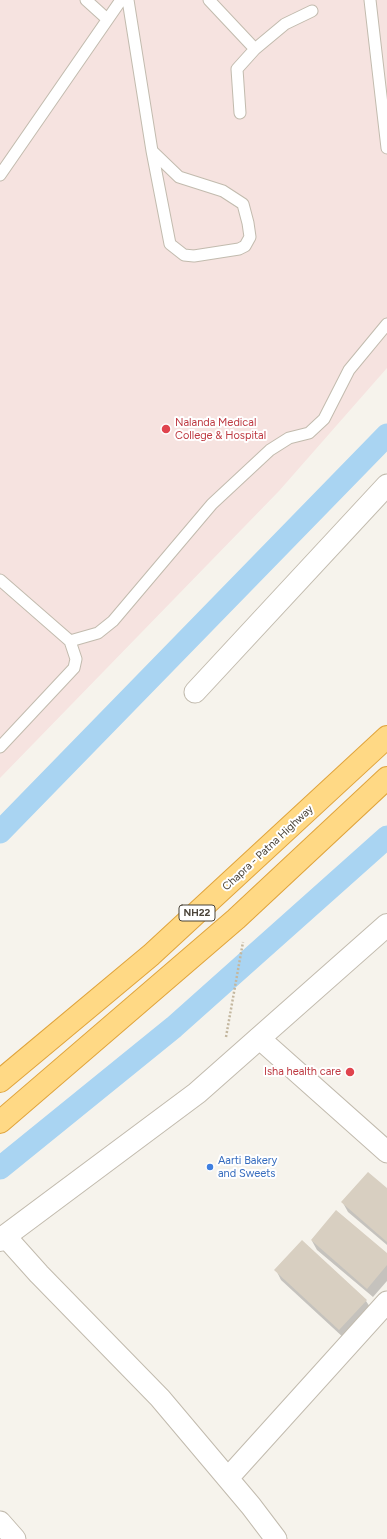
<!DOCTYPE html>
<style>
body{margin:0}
canvas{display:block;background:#f6f3ec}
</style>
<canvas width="387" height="1539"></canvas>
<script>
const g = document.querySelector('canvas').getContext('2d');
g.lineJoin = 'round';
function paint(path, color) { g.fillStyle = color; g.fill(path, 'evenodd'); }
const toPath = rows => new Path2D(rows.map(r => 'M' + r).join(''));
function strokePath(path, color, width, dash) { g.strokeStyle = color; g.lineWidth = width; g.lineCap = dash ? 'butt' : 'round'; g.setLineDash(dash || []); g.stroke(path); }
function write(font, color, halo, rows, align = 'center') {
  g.font = font + ' Figtree,sans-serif'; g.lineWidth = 4; g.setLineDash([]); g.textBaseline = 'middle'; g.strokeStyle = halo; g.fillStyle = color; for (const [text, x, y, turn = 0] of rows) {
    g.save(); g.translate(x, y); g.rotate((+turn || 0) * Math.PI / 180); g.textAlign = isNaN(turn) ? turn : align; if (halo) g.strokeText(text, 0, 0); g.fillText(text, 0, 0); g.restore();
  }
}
paint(toPath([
 [0,0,387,0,387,368,279,491,0,778]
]), '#f6e3e0');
paint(toPath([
 [387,1190,387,1245,348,1212,343,1203],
 [312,1241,387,1254,387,1281,373,1297,317,1250],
 [276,1270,366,1301,372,1310,345,1339,281,1280]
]), '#0003');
strokePath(toPath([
 [0,832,387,435],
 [0,1168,174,1027,387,837]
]), '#a9d4f2', 23);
paint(toPath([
 [368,1172,387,1188,387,1242,341,1202],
 [336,1210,387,1253,387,1265,367,1289,311,1240],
 [302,1240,367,1300,339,1330,274,1270]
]), '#d8cfc1');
const service = toPath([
 [86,0,107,19],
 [128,0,152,151,170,244,184,255,194,256,239,249,245,246,250,237,248,223,243,204,223,191,179,177,152,151],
 [209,0,255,49,237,69,240,113],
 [370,0,387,148],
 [255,49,285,24,312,11],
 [0,175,121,0],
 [0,580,70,641,76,659,74,668,0,747],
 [70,641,98,633,113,621,212,504,270,450,289,438,309,433,324,419,349,370,387,324]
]);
const minor = toPath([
 [195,692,387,485],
 [259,1038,387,1152],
 [5,1236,39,1274,160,1398,251,1506,276,1539],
 [228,1478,387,1302],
 [0,1522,15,1539]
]);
const tertiary = toPath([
 [0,1240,197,1093,387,925]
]);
const trunk = toPath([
 [0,1081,151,955,387,737],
 [0,1122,236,919,387,778]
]);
strokePath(service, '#c2bbae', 13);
strokePath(minor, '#c2bbae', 23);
strokePath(tertiary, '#c2bbae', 24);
strokePath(trunk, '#e0a43c', 24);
strokePath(toPath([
 [226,1037,243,942]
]), '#c4b79f', 2.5, [2, 2]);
strokePath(service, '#fff', 11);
strokePath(minor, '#fff', 21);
strokePath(tertiary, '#fff', 22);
strokePath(trunk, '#ffd985', 22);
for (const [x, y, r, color] of [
 [166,429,5,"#e0444e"],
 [350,1072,5,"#e0444e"],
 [210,1167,4,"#3f7fe0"]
]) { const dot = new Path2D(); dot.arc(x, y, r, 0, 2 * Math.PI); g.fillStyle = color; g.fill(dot); strokePath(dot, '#fff', 1.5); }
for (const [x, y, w] of [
 [197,913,36]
]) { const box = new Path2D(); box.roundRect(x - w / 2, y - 8, w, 16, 3); g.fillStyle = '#fff'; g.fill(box); strokePath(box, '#4b4439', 1); }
write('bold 10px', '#4b4439', null, [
 ["NH22",197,913]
]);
write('11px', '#be3a42', '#fff', [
 ["Nalanda Medical",175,423],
 ["College & Hospital",175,436],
 ["Isha health care",341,1072,"right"]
], 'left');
write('11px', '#4b4439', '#fff', [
 ["Chapra - Patna Highway",268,848,-43]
]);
write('11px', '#366cbe', '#fff', [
 ["Aarti Bakery",218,1161],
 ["and Sweets",218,1174]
], 'left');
</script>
